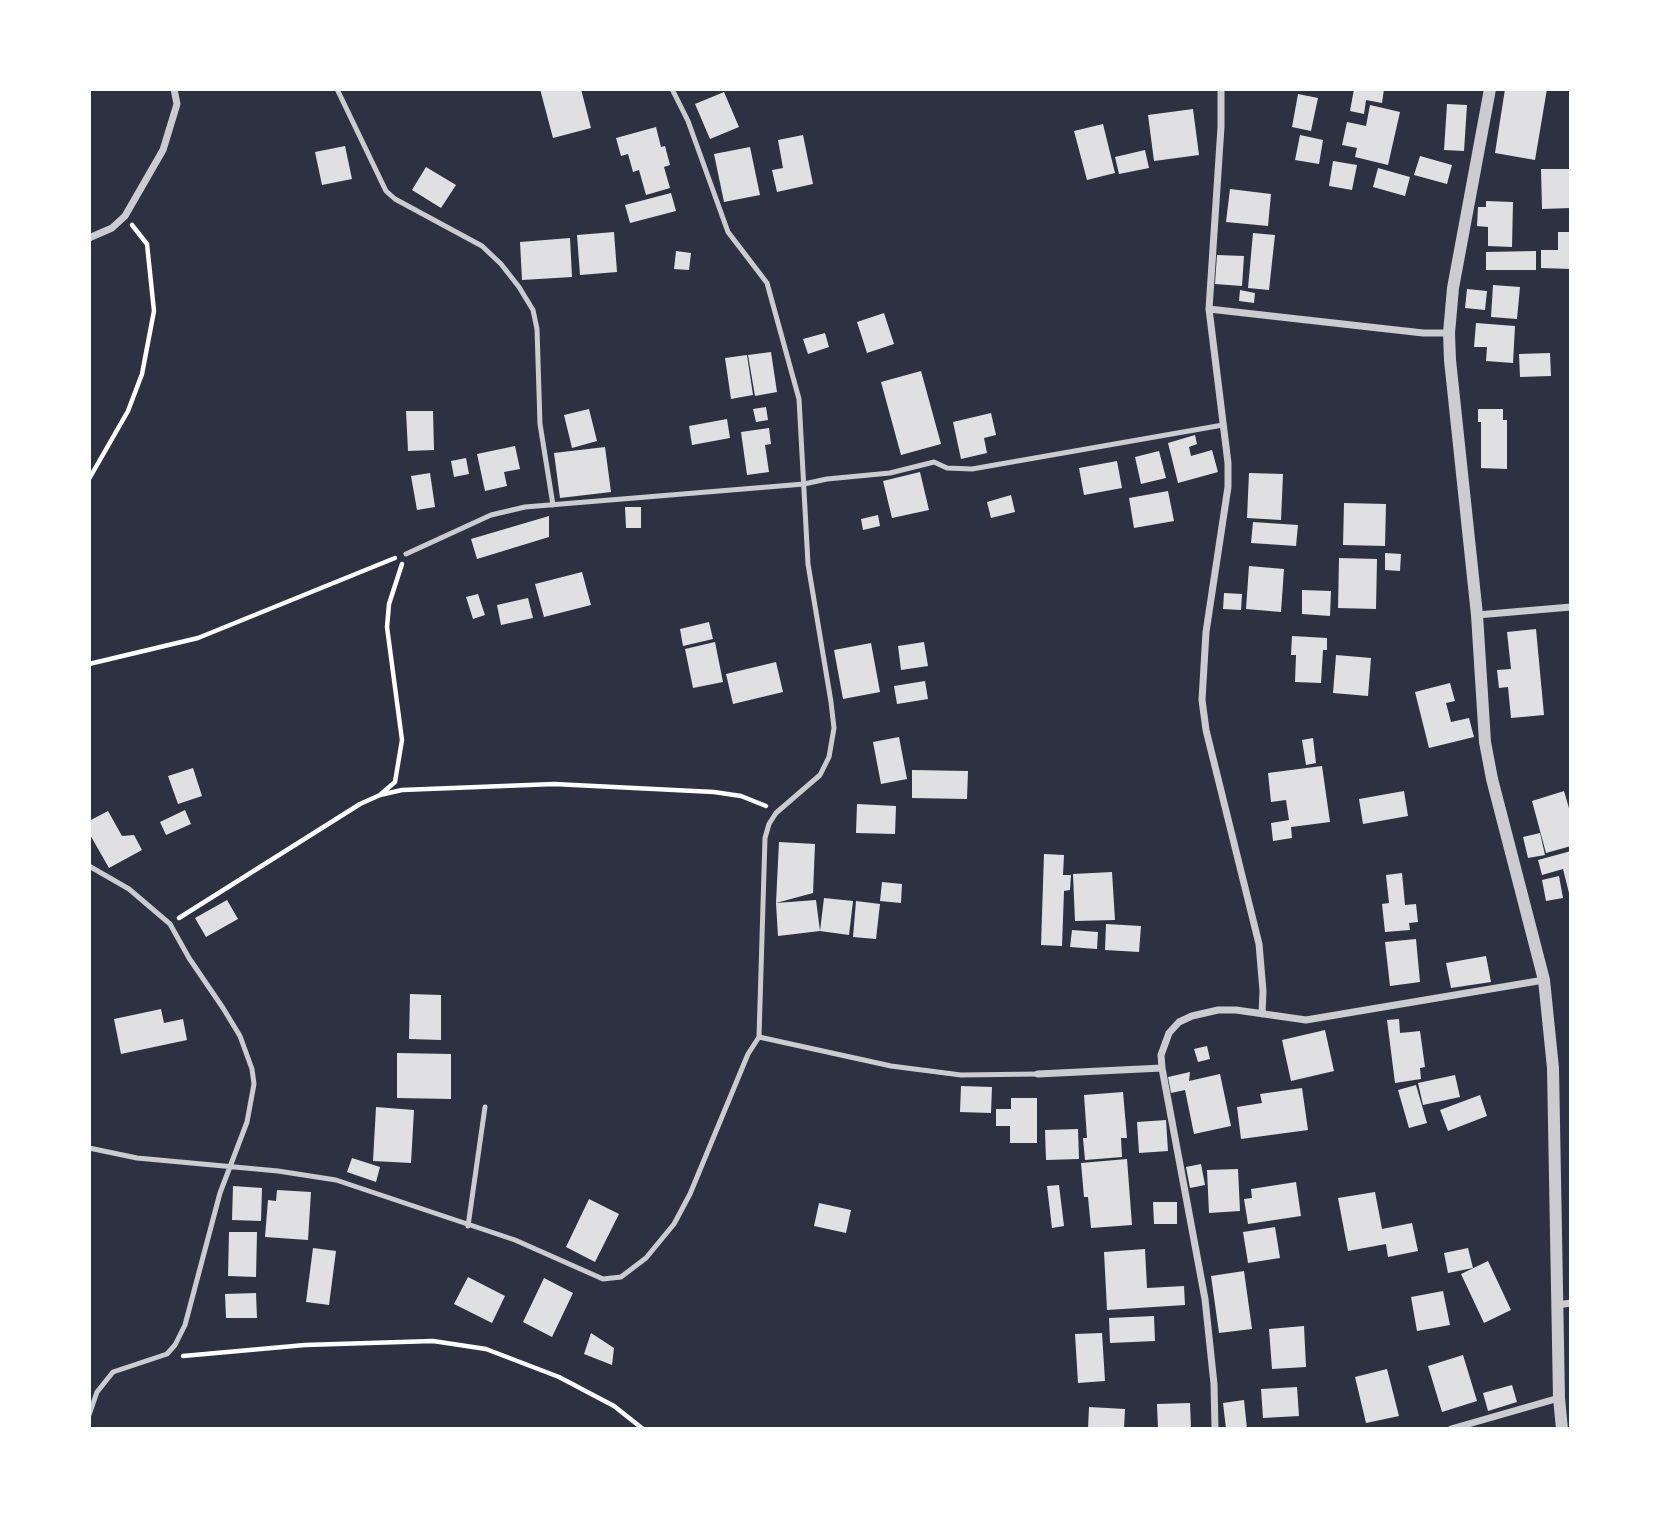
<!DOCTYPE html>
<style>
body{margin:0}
#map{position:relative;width:1660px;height:1518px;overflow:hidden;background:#2d3142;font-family:"Sofia Sans Condensed",sans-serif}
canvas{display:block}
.frame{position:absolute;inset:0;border:91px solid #fff;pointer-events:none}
</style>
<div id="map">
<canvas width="1660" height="1518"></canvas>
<div class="frame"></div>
</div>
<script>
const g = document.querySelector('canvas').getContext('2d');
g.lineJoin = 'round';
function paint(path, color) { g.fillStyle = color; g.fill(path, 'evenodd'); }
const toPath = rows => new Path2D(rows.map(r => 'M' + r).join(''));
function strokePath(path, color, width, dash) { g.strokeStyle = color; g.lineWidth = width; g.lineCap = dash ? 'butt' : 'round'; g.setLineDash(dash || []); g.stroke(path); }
paint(toPath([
 [540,89,581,89,591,128,553,138],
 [1354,89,1384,89,1382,103,1366,100,1364,114,1350,111],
 [1505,89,1547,89,1535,160,1495,153],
 [724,92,739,127,710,139,695,104],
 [1298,94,1318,98,1311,131,1292,127],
 [1447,104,1467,105,1464,151,1444,150],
 [1370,105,1400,112,1388,165,1355,157,1357,148,1342,145,1347,122,1366,126],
 [1193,109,1199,155,1154,161,1148,115],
 [1103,124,1115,173,1087,180,1074,131],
 [656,127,661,147,665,146,670,165,664,167,670,188,646,195,639,170,633,172,628,154,621,156,616,138],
 [803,135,813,184,777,192,772,170,783,168,778,140],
 [1300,135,1323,140,1319,164,1295,160],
 [345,146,352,179,322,185,315,152],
 [750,147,760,195,724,202,714,154],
 [1145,150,1149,168,1119,174,1115,157],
 [1420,156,1452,165,1447,184,1414,175],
 [1333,161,1357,165,1352,190,1329,186],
 [426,167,456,185,441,208,412,190],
 [1378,168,1410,177,1405,196,1373,187],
 [1541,169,1571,169,1571,208,1542,209],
 [1230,189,1271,194,1268,226,1226,222],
 [671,193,676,211,630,223,625,205],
 [1486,201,1513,202,1512,247,1488,246,1488,227,1477,226,1478,207,1486,207],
 [614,232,617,272,580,275,577,235],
 [1558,232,1571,232,1571,269,1541,268,1541,250,1558,250],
 [1253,233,1275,235,1269,290,1248,288],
 [570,238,572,277,522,280,520,242],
 [676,251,691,253,689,270,674,269],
 [1536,251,1536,270,1486,270,1486,252],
 [1217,255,1244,256,1242,286,1215,284],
 [1493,285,1520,287,1517,319,1491,317],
 [1467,289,1487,291,1485,310,1465,308],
 [1240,290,1255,293,1254,303,1239,301],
 [884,313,894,344,867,353,857,322],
 [1476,323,1515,326,1513,363,1486,361,1487,347,1474,347],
 [825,333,829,347,808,354,803,339],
 [771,352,777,392,755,396,748,355],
 [1550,353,1551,376,1520,377,1519,354],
 [747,355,753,395,731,399,725,358],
 [921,371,941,444,901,455,881,382],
 [766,407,768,420,756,422,753,409],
 [589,409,597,441,572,448,564,415],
 [1478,409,1503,409,1503,420,1507,420,1507,469,1481,468,1481,422,1478,422],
 [406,411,433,411,434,450,408,451],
 [991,413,996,435,984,438,987,453,961,459,953,422],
 [727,419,730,438,692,445,689,426],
 [769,428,771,444,765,445,769,472,747,475,741,432],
 [1195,435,1197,444,1189,447,1191,456,1212,450,1218,472,1178,483,1168,443],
 [515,446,520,469,504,472,507,486,485,491,477,454],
 [605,447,611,492,560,498,554,453],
 [1159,451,1166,478,1141,484,1135,457],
 [466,458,469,474,454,477,451,461],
 [1117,461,1122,488,1084,495,1079,468],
 [920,472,929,510,892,518,883,481],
 [430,473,435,507,417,510,411,476],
 [1249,473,1283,474,1281,520,1247,518],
 [1168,491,1174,521,1134,528,1129,498],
 [1011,495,1015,512,991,518,987,502],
 [1344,503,1386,504,1385,546,1343,545],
 [625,507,641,507,641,528,626,528],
 [878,515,880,526,863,530,861,519],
 [549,516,549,537,477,559,471,539],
 [1253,522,1298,525,1296,546,1251,543],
 [1385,553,1401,554,1400,571,1385,570],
 [1339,558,1377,559,1376,609,1338,608],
 [1249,566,1284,569,1281,612,1246,609],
 [582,572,591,605,544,617,535,584],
 [1302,590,1331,591,1330,616,1302,614],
 [1224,593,1242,594,1241,610,1223,609],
 [478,594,485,615,473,619,466,597],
 [528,598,533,618,501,625,497,605],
 [709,622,713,639,683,646,680,629],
 [1536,629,1544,715,1511,718,1508,687,1499,688,1497,670,1511,669,1507,632],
 [1292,636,1327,638,1327,650,1323,650,1321,683,1295,682,1296,655,1291,655],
 [715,642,723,682,693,688,685,649],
 [924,642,928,666,901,670,898,646],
 [871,643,880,692,843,699,834,650],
 [1336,655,1371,658,1368,696,1333,693],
 [776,662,783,692,733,704,726,674],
 [925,681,928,699,897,704,894,686],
 [1450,683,1455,701,1446,703,1451,722,1469,718,1474,737,1429,748,1415,692],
 [899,737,907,779,881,784,873,742],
 [1313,738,1316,763,1306,765,1302,740],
 [1322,766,1330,822,1291,827,1292,838,1273,841,1271,823,1289,820,1286,800,1271,802,1268,773],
 [193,768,202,796,178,804,168,776],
 [912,770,968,771,967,799,912,798],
 [1404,791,1408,816,1363,824,1359,799],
 [1564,791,1571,815,1571,846,1546,853,1532,801],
 [857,804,896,806,895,834,856,833],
 [185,810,191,824,166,835,160,822],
 [108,811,122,836,134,835,142,850,109,868,89,833,89,821],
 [1540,833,1545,855,1528,858,1523,837],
 [779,842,815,844,813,893,776,903,816,900,820,931,824,898,853,901,849,935,820,931,778,936,776,903],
 [1571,851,1571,897,1570,897,1563,869,1542,875,1538,860],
 [1044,854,1064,855,1063,875,1071,875,1070,890,1064,891,1062,946,1041,945],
 [1112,872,1115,920,1075,921,1073,874],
 [1402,873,1405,905,1416,904,1418,922,1409,923,1410,930,1385,932,1382,904,1389,903,1386,875],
 [1559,876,1563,898,1546,901,1542,880],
 [882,882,902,884,901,903,880,901],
 [227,900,238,919,206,937,195,918],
 [856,901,880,904,876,939,853,937],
 [1106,924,1141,926,1139,952,1105,950],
 [1072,930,1098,932,1097,949,1070,947],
 [1416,939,1420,982,1390,986,1385,942],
 [1486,956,1491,982,1451,988,1446,963],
 [410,994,441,995,441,1040,409,1039],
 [161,1009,164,1023,183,1019,187,1040,121,1054,114,1019],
 [1399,1019,1400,1033,1420,1031,1425,1067,1420,1068,1421,1079,1395,1083,1387,1020],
 [1325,1030,1334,1071,1291,1081,1282,1040],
 [1207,1046,1210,1059,1198,1062,1194,1049],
 [397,1053,451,1054,451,1099,397,1098],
 [1190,1072,1189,1081,1220,1074,1231,1126,1194,1134,1185,1090,1171,1093,1168,1077],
 [1455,1075,1460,1097,1423,1105,1418,1083],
 [1416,1085,1427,1123,1409,1128,1398,1090],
 [961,1086,992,1087,991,1113,960,1112],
 [1302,1088,1308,1130,1241,1139,1237,1107,1262,1103,1260,1094],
 [1123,1092,1127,1138,1121,1138,1122,1157,1085,1160,1083,1138,1087,1138,1084,1095],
 [1480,1095,1487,1116,1448,1131,1440,1110],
 [1011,1098,1037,1098,1037,1143,1010,1143,1010,1126,996,1126,996,1109,1011,1109],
 [376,1107,414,1110,411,1163,373,1161],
 [1166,1120,1168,1151,1139,1153,1137,1122],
 [1078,1129,1079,1159,1046,1160,1045,1130],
 [352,1158,380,1167,376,1182,347,1172],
 [1127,1159,1132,1225,1091,1228,1088,1197,1084,1197,1081,1163],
 [1201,1164,1205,1185,1190,1188,1186,1167],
 [1238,1169,1240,1211,1209,1213,1207,1170],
 [1296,1182,1301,1216,1248,1224,1244,1199,1252,1198,1251,1189],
 [1059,1185,1064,1226,1052,1228,1047,1186],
 [233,1186,262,1188,261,1221,232,1220],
 [277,1190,311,1192,308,1240,265,1237,268,1200,276,1201],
 [1375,1192,1382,1229,1412,1223,1418,1251,1388,1257,1386,1244,1348,1251,1338,1198],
 [589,1199,619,1214,595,1262,566,1247],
 [1153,1202,1177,1202,1177,1224,1154,1224],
 [819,1203,851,1210,846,1233,814,1226],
 [1275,1227,1280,1258,1248,1263,1243,1232],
 [229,1232,257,1232,256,1277,228,1276],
 [313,1248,336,1251,329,1305,306,1302],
 [1468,1248,1473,1268,1448,1273,1444,1253],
 [1145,1249,1147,1288,1184,1286,1185,1305,1107,1310,1104,1252],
 [1488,1261,1511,1310,1484,1323,1461,1274],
 [1244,1271,1252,1329,1219,1333,1211,1276],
 [468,1277,505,1296,492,1323,454,1304],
 [544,1278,573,1293,552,1337,523,1322],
 [1443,1291,1450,1325,1417,1331,1411,1297],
 [256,1293,257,1318,226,1318,225,1294],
 [1154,1316,1155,1341,1110,1343,1109,1318],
 [1304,1326,1306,1367,1272,1369,1269,1329],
 [591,1333,614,1348,612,1365,584,1354],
 [1102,1333,1105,1381,1078,1383,1075,1334],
 [1463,1355,1477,1401,1442,1412,1428,1366],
 [1387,1369,1399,1416,1366,1423,1355,1377],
 [1512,1385,1517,1402,1488,1411,1483,1393],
 [1297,1387,1299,1416,1263,1418,1261,1389],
 [1244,1400,1247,1429,1226,1429,1223,1403],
 [1190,1403,1191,1429,1158,1429,1157,1404],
 [1089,1407,1125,1409,1124,1429,1088,1429]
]), '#e0e0e3');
strokePath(toPath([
 [89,479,128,411,142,374,154,311,147,244,132,225],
 [89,664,198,638,395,558],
 [381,794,395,782,402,740,387,627,389,604,402,564],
 [179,918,360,804,380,795,402,790,554,784,714,792,741,796,766,806],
 [183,1356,305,1345,433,1341,486,1349,559,1377,614,1406,643,1429]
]), '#fff', 4.5);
strokePath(toPath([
 [337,89,386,191,395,199,482,246,501,264,519,287,533,310,537,329,540,424,553,505],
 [406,554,491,515,525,507,804,484,827,479,890,473,934,462,947,468,972,469,1223,425],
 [89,866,129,889,170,924,189,958,223,1008,240,1036,252,1069,254,1084,247,1122,220,1193,185,1325,175,1345,167,1354,113,1372,97,1392,89,1415],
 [759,1037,891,1066,961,1075,1038,1074],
 [89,1148,137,1158,278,1171,336,1180,515,1240,603,1279,621,1277,646,1258,674,1224,690,1194,748,1054,759,1037,765,838,769,824,776,813,820,775,829,757,834,728,831,702,808,564,799,399,767,283,728,232,688,121,672,89],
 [468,1226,485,1107]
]), '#caccd0', 5);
strokePath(toPath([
 [1221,89,1221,127,1209,309,1228,463,1228,487,1206,632,1202,700,1206,730,1259,944,1263,991,1262,1014],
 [89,238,112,228,125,216,163,150,177,104,174,89],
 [1209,309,1423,333,1449,333],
 [1477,615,1571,607],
 [1038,1074,1162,1068],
 [1557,1305,1571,1303],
 [1215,1429,1214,1384,1205,1299,1162,1068,1161,1055,1169,1033,1179,1022,1192,1016,1218,1010,1236,1010,1306,1020,1544,980],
 [1451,1429,1559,1398]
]), '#caccd0', 7);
strokePath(toPath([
 [1490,89,1453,288,1449,333,1450,360,1477,615,1485,742,1492,779,1544,980,1553,1068,1559,1398,1562,1429]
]), '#caccd0', 12);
</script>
